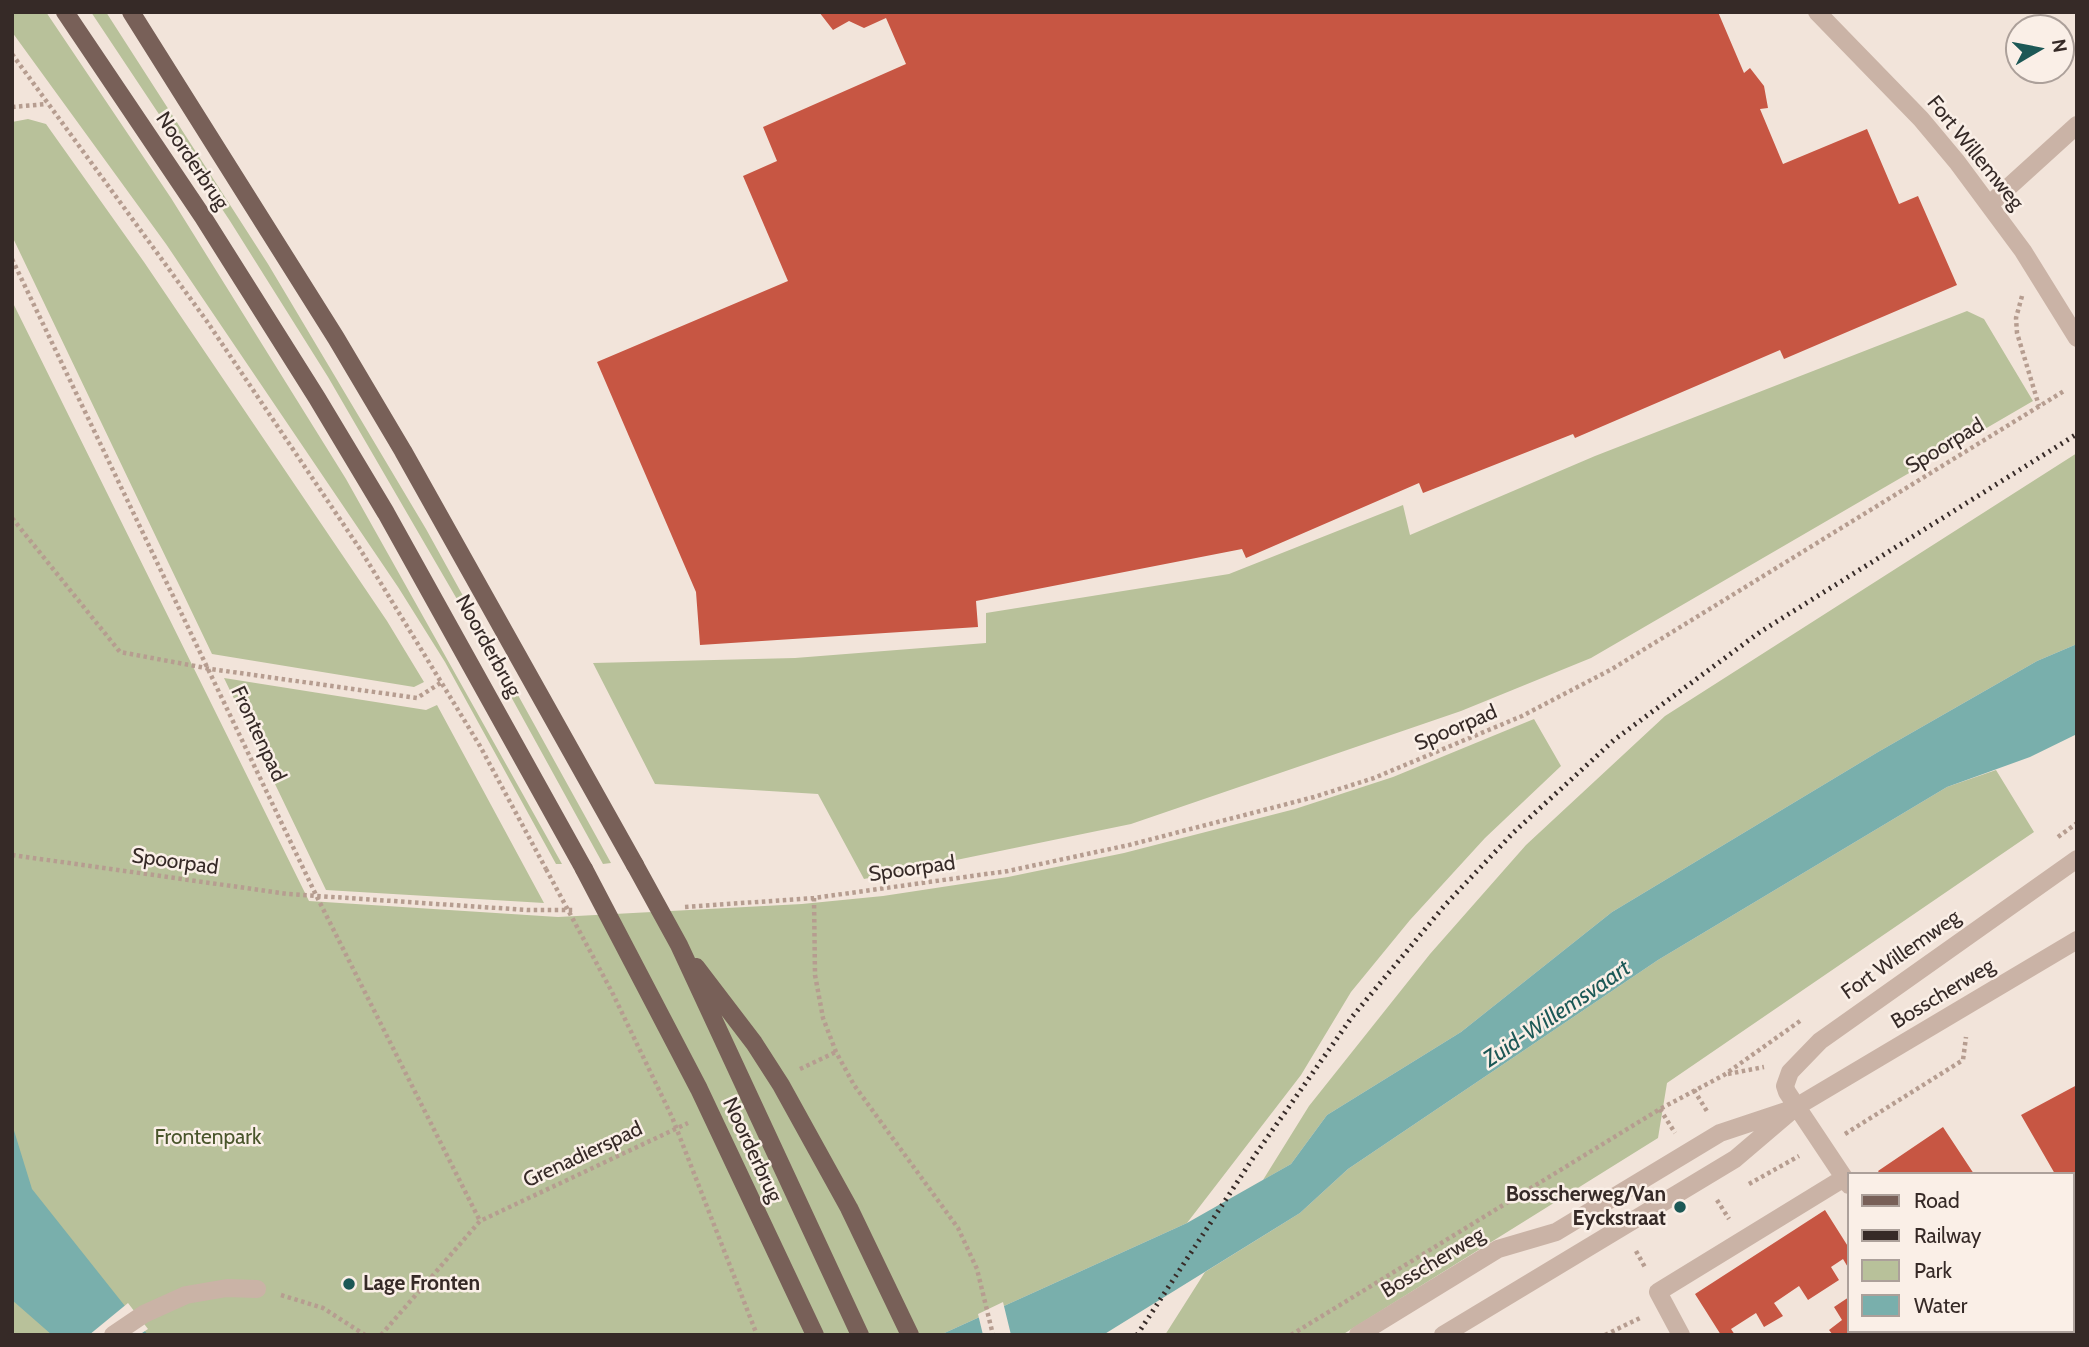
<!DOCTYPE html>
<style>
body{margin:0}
#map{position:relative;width:2089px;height:1347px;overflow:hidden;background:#f2e4da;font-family:Cabin,sans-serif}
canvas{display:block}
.frame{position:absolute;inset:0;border:14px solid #362a27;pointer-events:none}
.legend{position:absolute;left:1847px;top:1172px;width:228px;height:161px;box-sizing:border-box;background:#faefe7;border:2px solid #aca09a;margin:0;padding:9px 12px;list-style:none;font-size:21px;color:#362a27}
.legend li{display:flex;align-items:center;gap:14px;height:35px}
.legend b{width:35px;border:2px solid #aca09a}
.north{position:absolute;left:2005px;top:14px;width:70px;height:70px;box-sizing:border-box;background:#faefe7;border:2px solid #aca09a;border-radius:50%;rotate:80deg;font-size:19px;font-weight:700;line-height:28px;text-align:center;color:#362a27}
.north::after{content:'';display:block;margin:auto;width:24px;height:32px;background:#1c5856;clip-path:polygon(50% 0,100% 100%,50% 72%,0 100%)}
</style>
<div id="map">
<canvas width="2089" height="1347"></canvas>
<div class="frame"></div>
<ul class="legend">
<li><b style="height:9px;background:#786058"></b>Road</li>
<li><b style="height:9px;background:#362a27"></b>Railway</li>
<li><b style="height:19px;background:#b8c19a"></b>Park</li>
<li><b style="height:19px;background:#79afac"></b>Water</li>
</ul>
<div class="north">N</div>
</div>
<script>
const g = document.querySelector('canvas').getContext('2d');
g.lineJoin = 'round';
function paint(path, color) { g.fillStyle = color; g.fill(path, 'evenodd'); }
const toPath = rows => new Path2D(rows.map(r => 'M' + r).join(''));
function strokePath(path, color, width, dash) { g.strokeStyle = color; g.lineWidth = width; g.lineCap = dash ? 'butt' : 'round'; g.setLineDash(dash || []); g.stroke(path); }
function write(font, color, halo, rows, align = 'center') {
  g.font = font + ' Cabin,sans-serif'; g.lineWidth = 5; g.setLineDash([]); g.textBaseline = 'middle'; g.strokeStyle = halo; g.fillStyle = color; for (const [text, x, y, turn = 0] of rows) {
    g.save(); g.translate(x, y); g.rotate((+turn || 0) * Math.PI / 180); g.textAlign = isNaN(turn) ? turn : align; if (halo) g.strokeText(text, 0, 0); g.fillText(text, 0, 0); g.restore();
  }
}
paint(toPath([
 [12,12,46,12,171,198,346,479,562,864,556,864,445,662,398,587,166,244,12,32],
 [91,12,106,12,268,264,426,529,611,863,603,864,465,613,328,377,230,221],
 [28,119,46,124,144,262,387,621,424,682,414,687,212,654,12,236,12,122],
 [12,301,309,901,558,917,802,904,883,896,1008,877,1124,853,1295,809,1393,777,1534,719,1561,766,1485,838,1410,920,1351,992,1301,1075,1187,1223,940,1335,12,1335],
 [1967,311,1984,319,2033,401,1591,658,1461,711,1131,824,864,879,818,794,655,784,593,663,795,658,986,643,986,613,1229,574,1403,505,1410,535,1595,456],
 [2077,453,2077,644,2037,661,1878,752,1612,912,1461,1032,1327,1115,1291,1164,1263,1180,1309,1106,1430,954,1526,845,1665,716],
 [224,678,426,710,437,705,544,903,326,890],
 [1996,770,2034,832,1667,1083,1658,1138,1342,1335,1165,1335,1205,1272,1300,1213,1348,1169,1658,960,1947,787]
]), '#b8c19a');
paint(toPath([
 [2077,644,2077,734,2030,757,1947,787,1658,960,1348,1169,1300,1213,1103,1335,940,1335,1187,1223,1291,1164,1327,1115,1461,1032,1612,912,1878,752,2037,661],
 [12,1124,32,1189,148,1335,52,1335,12,1300]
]), '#79afac');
paint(toPath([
 [1003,1302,1011,1335,983,1335,978,1314],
 [128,1303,148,1329,139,1335,89,1335]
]), '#f2e4da');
paint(toPath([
 [819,12,1718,12,1744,73,1750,68,1764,86,1768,108,1760,109,1783,164,1867,129,1899,204,1918,196,1957,285,1784,359,1780,350,1575,438,1573,434,1423,493,1419,483,1246,558,1242,549,976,601,978,627,700,645,696,592,597,362,788,281,743,176,777,161,763,127,906,64,886,18,864,28,849,21,833,30],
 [2077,1085,2077,1204,2073,1206,2073,1174,2055,1174,2021,1115],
 [1943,1127,1974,1174,1880,1174,1878,1171],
 [1825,1210,1849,1248,1849,1269,1843,1259,1831,1267,1839,1280,1808,1300,1799,1286,1774,1303,1783,1316,1764,1327,1756,1313,1731,1329,1735,1335,1721,1335,1695,1294],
 [2077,1281,2077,1335,1988,1335,1986,1331,2073,1331,2073,1283],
 [1849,1297,1849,1331,1910,1331,1912,1335,1833,1335,1829,1330,1842,1320,1834,1307]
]), '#c75643');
strokePath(toPath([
 [12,54,206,320,360,549,480,746,546,869],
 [12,107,47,104],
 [12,259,316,895,480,1221],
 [2022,296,2016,318,2017,333,2039,406],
 [12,518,120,652,211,669,417,698,442,682],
 [2058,837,2077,823],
 [12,855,288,894,527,910,575,910],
 [814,898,815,975,823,1018,836,1052,854,1085,958,1228,977,1269,993,1335],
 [685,907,814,898,1008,871,1129,845,1314,797,1374,778,1522,716,1612,669,2064,391],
 [800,1069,836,1052],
 [1728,1074,1764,1067],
 [1694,1090,1708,1113],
 [1660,1109,1675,1133],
 [1845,1134,1963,1060,1966,1037],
 [1749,1184,1799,1156],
 [1717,1200,1729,1219],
 [1636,1251,1646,1269],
 [281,1295,323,1308,365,1335],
 [381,1335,480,1221,688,1123],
 [1291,1335,1660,1109,1724,1075,1800,1021],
 [1605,1335,1642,1317]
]), '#b69d90', 4.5, [3.5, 3.5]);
strokePath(toPath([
 [1817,12,1921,119,1957,162,2023,251,2077,338],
 [1990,204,2077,125],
 [1849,1185,1787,1092,1785,1086,1790,1072,1820,1041,2077,859],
 [1950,1331,1952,1335],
 [113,1335,144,1314,186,1295,227,1288,257,1289],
 [1358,1335,1498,1249,1556,1232,1720,1133,1786,1111],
 [1443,1335,1735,1159,1796,1107,2077,940],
 [1681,1335,1658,1292,1844,1178]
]), '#cab3a6', 18);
strokePath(toPath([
 [65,12,203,217,317,398,386,513,584,869],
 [131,12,336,338,403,451,635,865]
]), '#786058', 18);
strokePath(toPath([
 [1137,1335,1255,1155,1352,1017,1445,905,1513,833,1614,740,1760,632,2077,434]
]), '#362a27', 5, [2, 5]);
strokePath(toPath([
 [546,869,612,992,672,1117,757,1335]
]), '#b69d90', 4.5, [3.5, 3.5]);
strokePath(toPath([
 [635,865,679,945,860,1335],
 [584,869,699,1089,815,1335],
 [696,967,754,1043,781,1085,849,1208,910,1335]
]), '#786058', 18);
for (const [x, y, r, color] of [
 [1680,1207,7,"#1c5856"],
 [349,1284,7,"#1c5856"]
]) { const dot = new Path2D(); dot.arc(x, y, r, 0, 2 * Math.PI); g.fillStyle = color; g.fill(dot); strokePath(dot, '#faefe7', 2.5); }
write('21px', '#362a27', '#faefe7', [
 ["Fort Willemweg",1975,153,51],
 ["Noorderbrug",192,161,56],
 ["Spoorpad",1945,446,-31],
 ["Noorderbrug",488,646,61],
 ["Spoorpad",1456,728,-23],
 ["Frontenpad",258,734,65],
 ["Spoorpad",175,862,8],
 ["Spoorpad",912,869,-8],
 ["Fort Willemweg",1901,955,-35],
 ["Bosscherweg",1943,994,-31],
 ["Noorderbrug",752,1150,65],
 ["Grenadierspad",583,1155,-25],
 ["Bosscherweg",1433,1263,-31]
]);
write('21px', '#49552b', '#faefe7', [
 ["Frontenpark",208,1138]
]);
write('bold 21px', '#362a27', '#faefe7', [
 ["Bosscherweg/Van",1666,1195],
 ["Eyckstraat",1666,1219],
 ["Lage Fronten",363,1284,"left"]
], 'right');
write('italic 23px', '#1c5856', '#faefe7', [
 ["Zuid-Willemsvaart",1557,1014,-34]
]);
</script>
